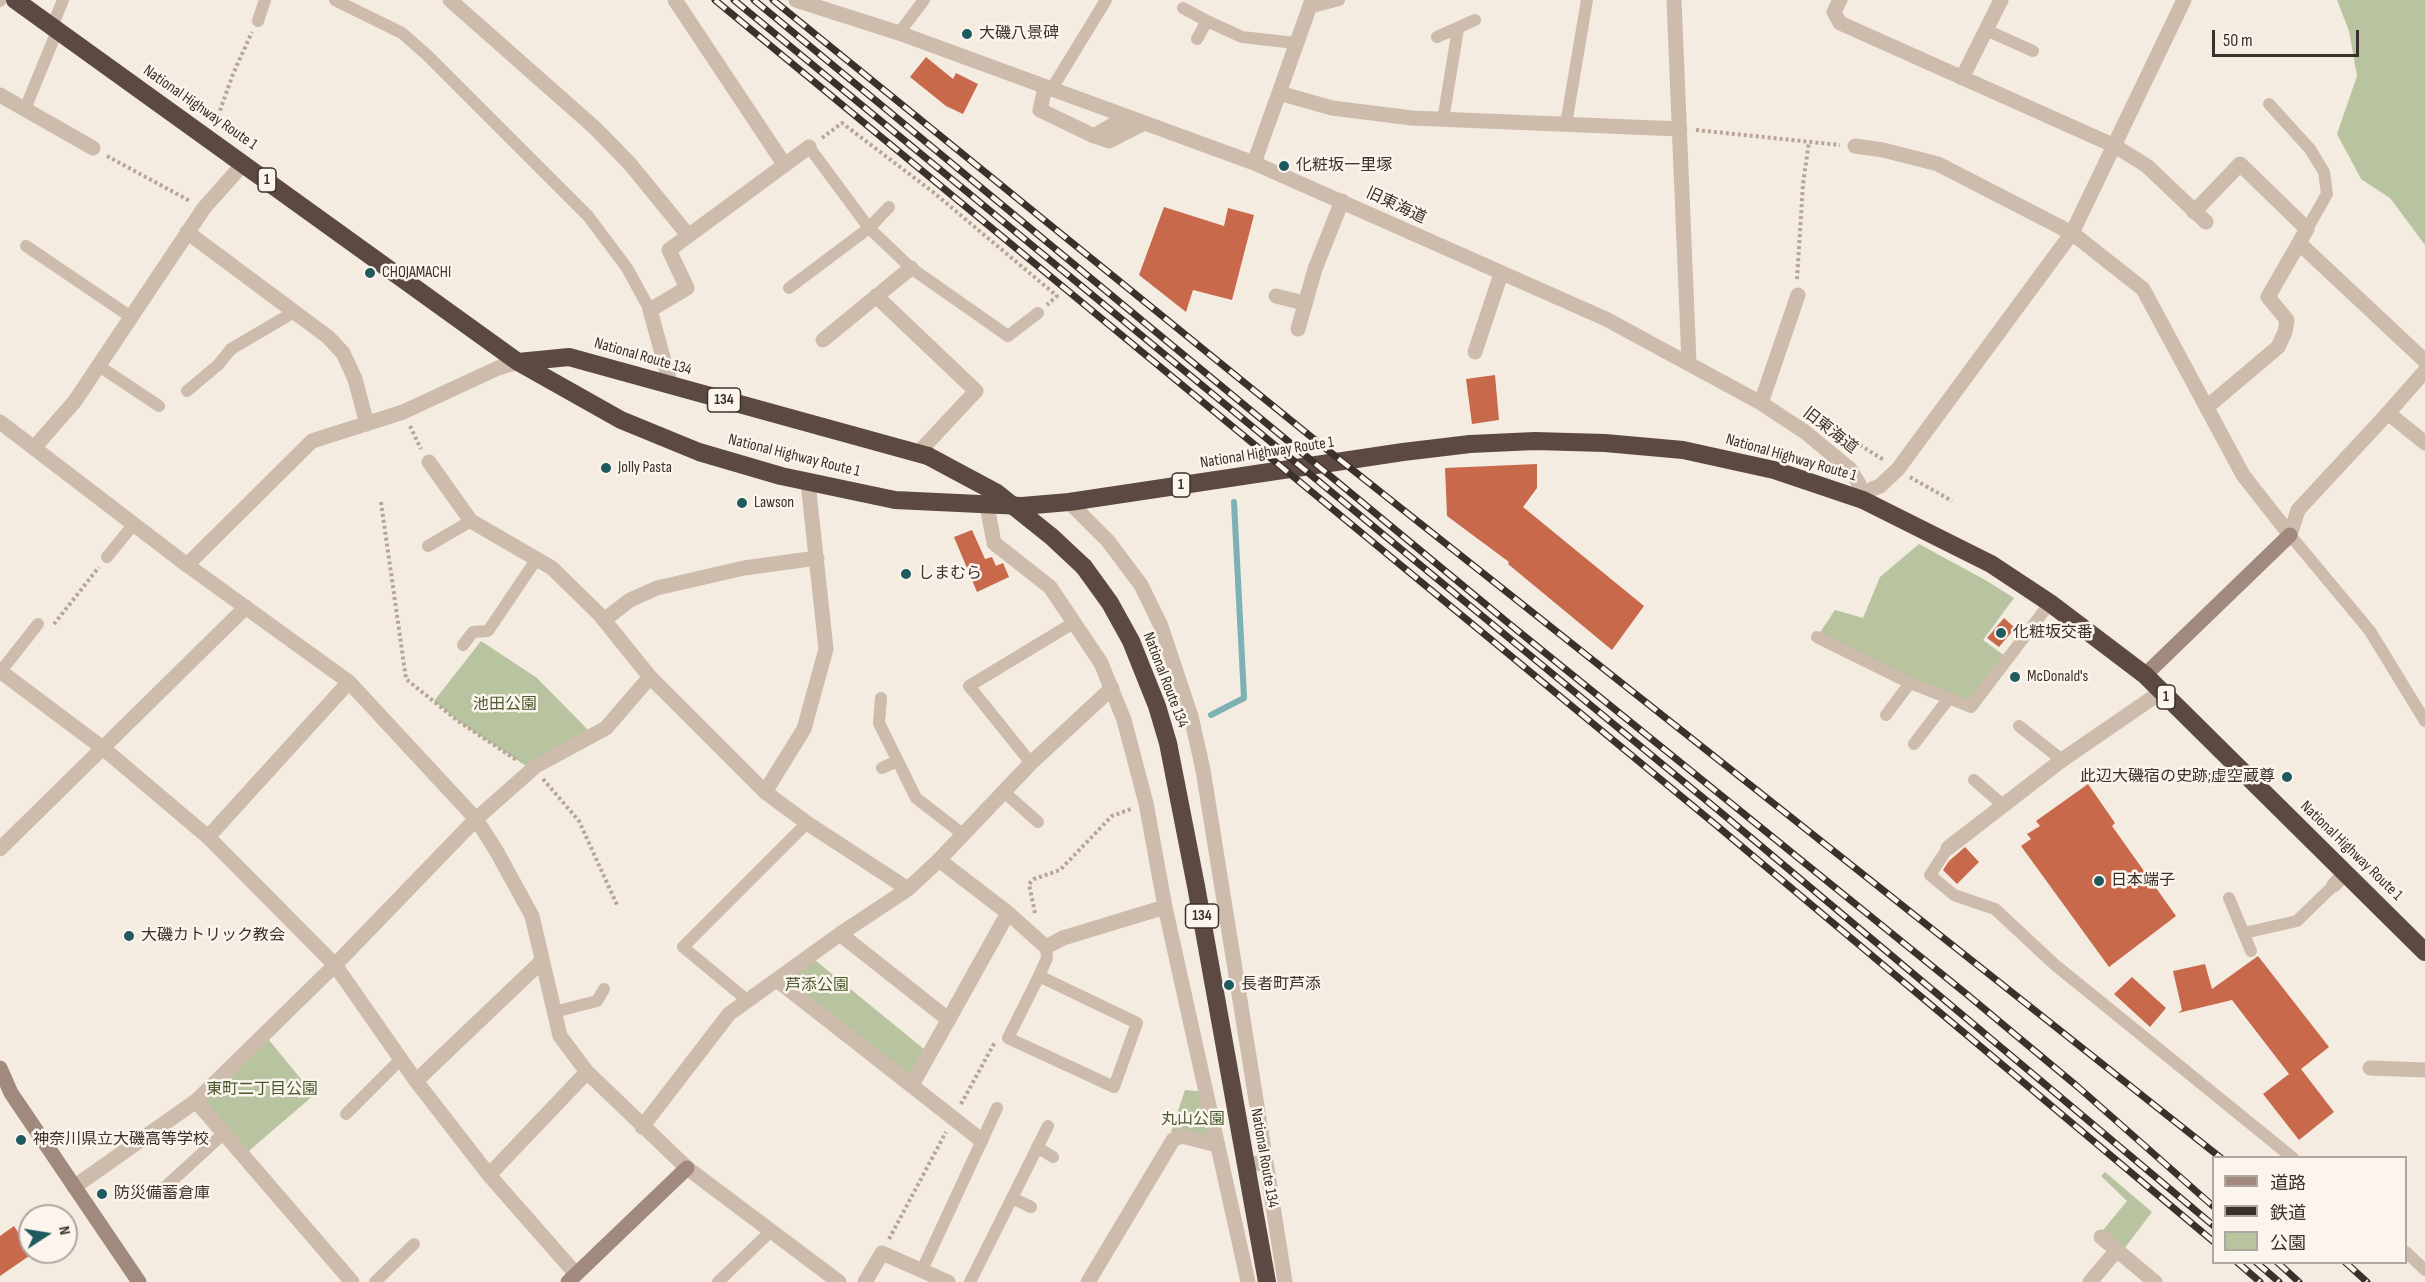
<!DOCTYPE html>
<meta charset="utf-8">
<style>
body{margin:0}
#map{position:relative;width:2425px;height:1282px;overflow:hidden;background:#f4ebe1;font-family:"Sofia Sans Condensed","Noto Sans JP",sans-serif}
canvas{display:block}
.legend{position:absolute;left:2212px;top:1156px;width:195px;height:108px;box-sizing:border-box;background:#fbf5ee;border:2px solid #aea6a0;margin:0;padding:8px 10px;list-style:none;font-size:18px;color:#3b302b}
.legend li{display:flex;align-items:center;gap:12px;height:30px}
.legend b{width:30px;border:2px solid #aea6a0}
.north{position:absolute;left:18px;top:1204px;width:60px;height:60px;box-sizing:border-box;background:#fbf5ee;border:2px solid #aea6a0;border-radius:50%;rotate:78deg;font-size:16px;font-weight:700;line-height:24px;text-align:center;color:#3b302b}
.north::after{content:'';display:block;margin:auto;width:21px;height:27px;background:#1f5a5e;clip-path:polygon(50% 0,100% 100%,50% 72%,0 100%)}
.scale{position:absolute;left:2212px;top:30px;width:147px;height:27px;box-sizing:border-box;border:3px solid #3b302b;border-top:0;padding-left:8px;font-size:18px;line-height:21px;white-space:nowrap;color:#3b302b;-webkit-text-stroke:4px #fbf5ee;paint-order:stroke}
</style>
<div id="map">
<canvas width="2425" height="1282"></canvas>
<ul class="legend">
<li><b style="height:8px;background:#a18a7d"></b>道路</li>
<li><b style="height:8px;background:#3b302b"></b>鉄道</li>
<li><b style="height:16px;background:#b8c4a0"></b>公園</li>
</ul>
<div class="north">N</div>
<div class="scale">50 m</div>
</div>
<script>
const g = document.querySelector('canvas').getContext('2d');
g.lineJoin = 'round';
function paint(path, color) { g.fillStyle = color; g.fill(path, 'evenodd'); }
const toPath = rows => new Path2D(rows.map(r => 'M' + r).join(''));
function strokePath(path, color, width, dash) { g.strokeStyle = color; g.lineWidth = width; g.lineCap = dash ? 'butt' : 'round'; g.setLineDash(dash || []); g.stroke(path); }
function write(font, color, halo, rows, align = 'center') {
  g.font = font + ' "Sofia Sans Condensed","Noto Sans JP",sans-serif'; g.lineWidth = 5; g.setLineDash([]); g.textBaseline = 'middle'; g.strokeStyle = halo; g.fillStyle = color; for (const [text, x, y, turn = 0] of rows) {
    g.save(); g.translate(x, y); g.rotate((+turn || 0) * Math.PI / 180); g.textAlign = isNaN(turn) ? turn : align; if (halo) g.strokeText(text, 0, 0); g.fillText(text, 0, 0); g.restore();
  }
}
paint(toPath([
 [2337,0,2425,0,2425,245,2390,198,2361,179,2337,134,2357,76,2349,31],
 [1919,544,1987,581,2014,598,1983,640,2008,658,1971,707,1817,637,1835,610,1863,618,1880,577],
 [481,641,537,678,593,735,532,770,458,721,434,701],
 [810,956,930,1054,912,1085,777,980],
 [264,1034,314,1095,243,1156,196,1101],
 [1185,1090,1206,1092,1217,1145,1171,1132],
 [2105,1172,2152,1212,2121,1253,2099,1235,2127,1201,2101,1176]
]), '#b8c4a0');
strokePath(toPath([
 [1211,715,1244,698,1234,502]
]), '#7fb0b2', 6);
paint(toPath([
 [926,57,953,79,956,73,978,84,963,114,946,106,910,77],
 [1164,207,1224,226,1228,208,1254,215,1232,300,1193,290,1186,312,1139,275],
 [1495,375,1499,420,1472,424,1466,379],
 [1537,464,1537,488,1523,507,1644,606,1612,650,1508,564,1509,562,1447,516,1445,468],
 [972,530,985,559,992,557,996,566,1003,563,1009,577,977,592,954,537],
 [2004,618,2015,628,1999,647,1987,638],
 [2088,784,2115,823,2112,826,2176,916,2109,967,2021,846,2031,839,2027,834,2040,826,2036,821],
 [1965,847,1979,862,1957,884,1943,870,1949,861],
 [2258,956,2329,1047,2301,1069,2334,1112,2299,1140,2263,1094,2289,1074,2232,1000,2178,1013,2182,1010,2173,971,2205,964,2212,989],
 [2132,977,2166,1008,2150,1027,2114,994],
 [14,1226,32,1254,0,1276,0,1236]
]), '#c8694b');
strokePath(toPath([
 [216,122,233,74,252,32],
 [1696,130,1840,145],
 [822,138,842,123,933,192,1057,296,1047,305],
 [107,156,190,201],
 [1797,279,1803,184,1809,142],
 [1824,423,1884,460],
 [410,426,421,449],
 [1910,477,1952,501],
 [381,502,406,679,458,721,518,761],
 [54,624,99,567],
 [543,779,579,821,618,907],
 [1035,913,1029,884,1034,879,1060,870,1112,816,1131,809],
 [961,1104,995,1042],
 [889,1239,946,1132]
]), '#b9a596', 4, [3, 3]);
strokePath(toPath([
 [335,0,402,33,427,55,588,216,627,268,650,310],
 [0,1,1,0],
 [1183,8,1207,21],
 [1309,8,1339,0],
 [258,21,265,0],
 [52,27,63,0],
 [1986,30,2033,51],
 [899,33,924,0],
 [1437,37,1475,20],
 [1197,39,1207,21,1242,37,1295,43],
 [1051,90,1106,0],
 [2269,104,2310,149,2324,172,2327,194,2307,229],
 [25,109,57,31],
 [1443,120,1458,29],
 [1566,124,1587,0],
 [809,147,869,228,911,268,1008,336,1038,313],
 [26,246,131,317],
 [789,288,869,228,889,207],
 [99,366,159,406],
 [187,391,218,365,231,349,294,312],
 [2290,535,2370,631,2425,721],
 [428,546,471,521],
 [107,557,133,525],
 [1817,637,1910,683,1971,707,2050,603],
 [463,645,473,632,488,631,536,560],
 [1,671,38,624],
 [881,698,879,723,916,798,964,835],
 [1886,715,1910,683],
 [2019,726,2062,760],
 [1914,744,1949,698],
 [1031,763,969,686,1075,622],
 [882,768,897,761],
 [1974,780,2003,805],
 [1004,792,1038,822],
 [1948,848,1930,875,1954,895,1995,909,2054,964,2293,1158],
 [2229,898,2251,951],
 [2244,933,2297,921,2334,885],
 [1039,976,1137,1023,1114,1087,1008,1038,1039,976,1047,958,1046,947],
 [747,1000,683,947,807,823],
 [554,1012,597,1001,604,989],
 [346,1114,401,1059],
 [1037,1147,1053,1157],
 [162,1190,224,1133],
 [1012,1198,1031,1207],
 [2406,1252,2425,1270],
 [922,1270,997,1108],
 [375,1282,414,1244],
 [718,1282,771,1231],
 [970,1282,1048,1126]
]), '#cdbbac', 12);
strokePath(toPath([
 [450,0,595,128,630,164,688,235],
 [675,0,784,164],
 [796,0,899,33,1254,163,1606,319,1761,403,1805,432,1850,469,1859,484,1863,500],
 [1674,0,1689,363],
 [1840,0,1834,12,1840,23,2115,146,2147,166,2206,222],
 [2184,0,2072,233,2143,289,2243,475,2290,535],
 [1962,78,2001,0],
 [1045,87,1040,110,1094,136,1109,141,1144,123],
 [1279,93,1312,0],
 [0,95,93,148],
 [1094,136,1126,117],
 [1855,146,1883,150,1938,164,2072,233,1898,469,1880,486,1872,489,1863,500],
 [1254,163,1279,93,1332,108,1412,118,1680,129],
 [2194,212,2240,164,2307,229,2268,297,2287,320,2285,332,2278,347,2207,407],
 [187,232,328,337,343,353,355,379,367,424],
 [2299,243,2425,361],
 [876,296,976,391,918,453],
 [1276,296,1304,303],
 [1298,329,1315,269,1342,201],
 [823,340,911,268],
 [1475,352,1501,274],
 [671,386,650,310,687,288,669,250,809,147],
 [1761,403,1798,295],
 [2388,413,2425,371],
 [0,422,187,565,349,682,476,819,497,852,532,916,560,1036,587,1072,687,1168,839,1282],
 [34,448,75,401,204,208,244,163],
 [429,462,471,521,552,568,600,615,650,677,765,792,807,823,908,889],
 [1069,502,1108,541,1141,585,1161,626,1191,716,1203,770,1266,1162,1246,1165],
 [987,506,994,543,1050,587,1101,663,1124,720,1146,803,1165,907,1248,1282],
 [2290,535,2298,510,2388,413,2425,443],
 [187,565,312,441,403,412,498,368,518,362],
 [604,620,630,600,657,588,744,568,817,558],
 [0,671,104,749,208,837,335,965,416,1081,489,1175,576,1274],
 [765,792,804,729,826,649,808,483],
 [208,837,349,682],
 [1948,848,2062,760,2161,692],
 [0,849,246,607],
 [939,860,1008,913,1046,947,1063,938,1165,907],
 [2334,885,2345,873],
 [840,934,949,1020],
 [777,980,981,1140],
 [2370,1068,2425,1070],
 [416,1081,542,961],
 [912,1085,1008,913],
 [196,1101,352,1282],
 [642,1127,729,1014,840,934,908,889,939,860,1031,763,1112,688],
 [1266,1162,1285,1282],
 [489,1175,587,1072],
 [74,1187,196,1101,335,965,476,819,536,766,606,728,650,677],
 [2101,1237,2155,1282],
 [865,1282,882,1253,948,1282],
 [1088,1282,1173,1140,1182,1136,1217,1145],
 [2090,1282,2117,1250]
]), '#cdbbac', 15);
strokePath(toPath([
 [2145,675,2290,535],
 [0,1068,11,1093,139,1282],
 [568,1282,687,1168]
]), '#a18a7d', 15);
strokePath(toPath([
 [15,0,518,362,621,420,699,452,781,476,895,500,1022,506,1069,502,1403,452,1470,444,1535,441,1605,443,1683,450,1774,470,1863,500,1991,564,2050,603,2145,675,2425,952],
 [518,362,569,357,928,456],
 [1084,567,1110,603,1131,641,1157,706,1168,743,1196,886,1267,1282]
]), '#5c4a42', 18);
const rail = toPath([
 [715,0,1716,825,2214,1242],
 [734,0,1724,815,2214,1226],
 [754,0,1507,622,1964,992,2078,1087,2214,1207],
 [773,0,1320,444,2221,1158],
 [2237,1262,2260,1282],
 [2256,1262,2279,1282],
 [2277,1262,2299,1282],
 [2345,1262,2367,1282]
]);
strokePath(rail, '#3b302b', 7);
strokePath(rail, '#fbf5ee', 4.5, [14]);
strokePath(toPath([
 [928,456,997,493,1052,537,1084,567]
]), '#5c4a42', 18);
for (const [x, y, r, color] of [
 [967,34,6,"#1f5a5e"],
 [1284,166,6,"#1f5a5e"],
 [370,273,6,"#1f5a5e"],
 [606,468,6,"#1f5a5e"],
 [742,503,6,"#1f5a5e"],
 [906,574,6,"#1f5a5e"],
 [2001,633,6,"#1f5a5e"],
 [2015,677,6,"#1f5a5e"],
 [2287,777,6,"#1f5a5e"],
 [2099,881,6,"#1f5a5e"],
 [129,936,6,"#1f5a5e"],
 [1229,985,6,"#1f5a5e"],
 [21,1140,6,"#1f5a5e"],
 [102,1194,6,"#1f5a5e"]
]) { const dot = new Path2D(); dot.arc(x, y, r, 0, 2 * Math.PI); g.fillStyle = color; g.fill(dot); strokePath(dot, '#fbf5ee', 2); }
for (const [x, y, w] of [
 [267,180,18],
 [724,400,33],
 [1181,485,18],
 [2166,697,18],
 [1202,916,33]
]) { const box = new Path2D(); box.roundRect(x - w / 2, y - 12, w, 24, 4.5); g.fillStyle = '#fbf5ee'; g.fill(box); strokePath(box, '#3b302b', 1.5); }
write('bold 15px', '#3b302b', null, [
 ["1",267,180],
 ["134",724,400],
 ["1",1181,485],
 ["1",2166,697],
 ["134",1202,916]
]);
write('16px', '#3b302b', '#fbf5ee', [
 ["大磯八景碑",979,34],
 ["化粧坂一里塚",1296,166],
 ["CHOJAMACHI",382,273],
 ["Jolly Pasta",618,468],
 ["Lawson",754,503],
 ["しまむら",918,574],
 ["化粧坂交番",2013,633],
 ["McDonald's",2027,677],
 ["此辺大磯宿の史跡;虚空蔵尊",2275,777,"right"],
 ["日本端子",2111,881],
 ["大磯カトリック教会",141,936],
 ["長者町芦添",1241,985],
 ["神奈川県立大磯高等学校",33,1140],
 ["防災備蓄倉庫",114,1194]
], 'left');
write('16px', '#3b302b', '#fbf5ee', [
 ["National Highway Route 1",200,108,35],
 ["旧東海道",1396,206,25],
 ["National Route 134",643,357,16],
 ["旧東海道",1830,431,38],
 ["National Highway Route 1",1267,453,-9],
 ["National Highway Route 1",794,456,14],
 ["National Highway Route 1",1791,458,16],
 ["National Route 134",1165,680,69],
 ["National Highway Route 1",2351,851,44],
 ["National Route 134",1264,1158,80]
]);
write('16px', '#4a5a2e', '#fbf5ee', [
 ["池田公園",505,705],
 ["芦添公園",817,986],
 ["東町二丁目公園",262,1090],
 ["丸山公園",1193,1120]
]);
</script>
